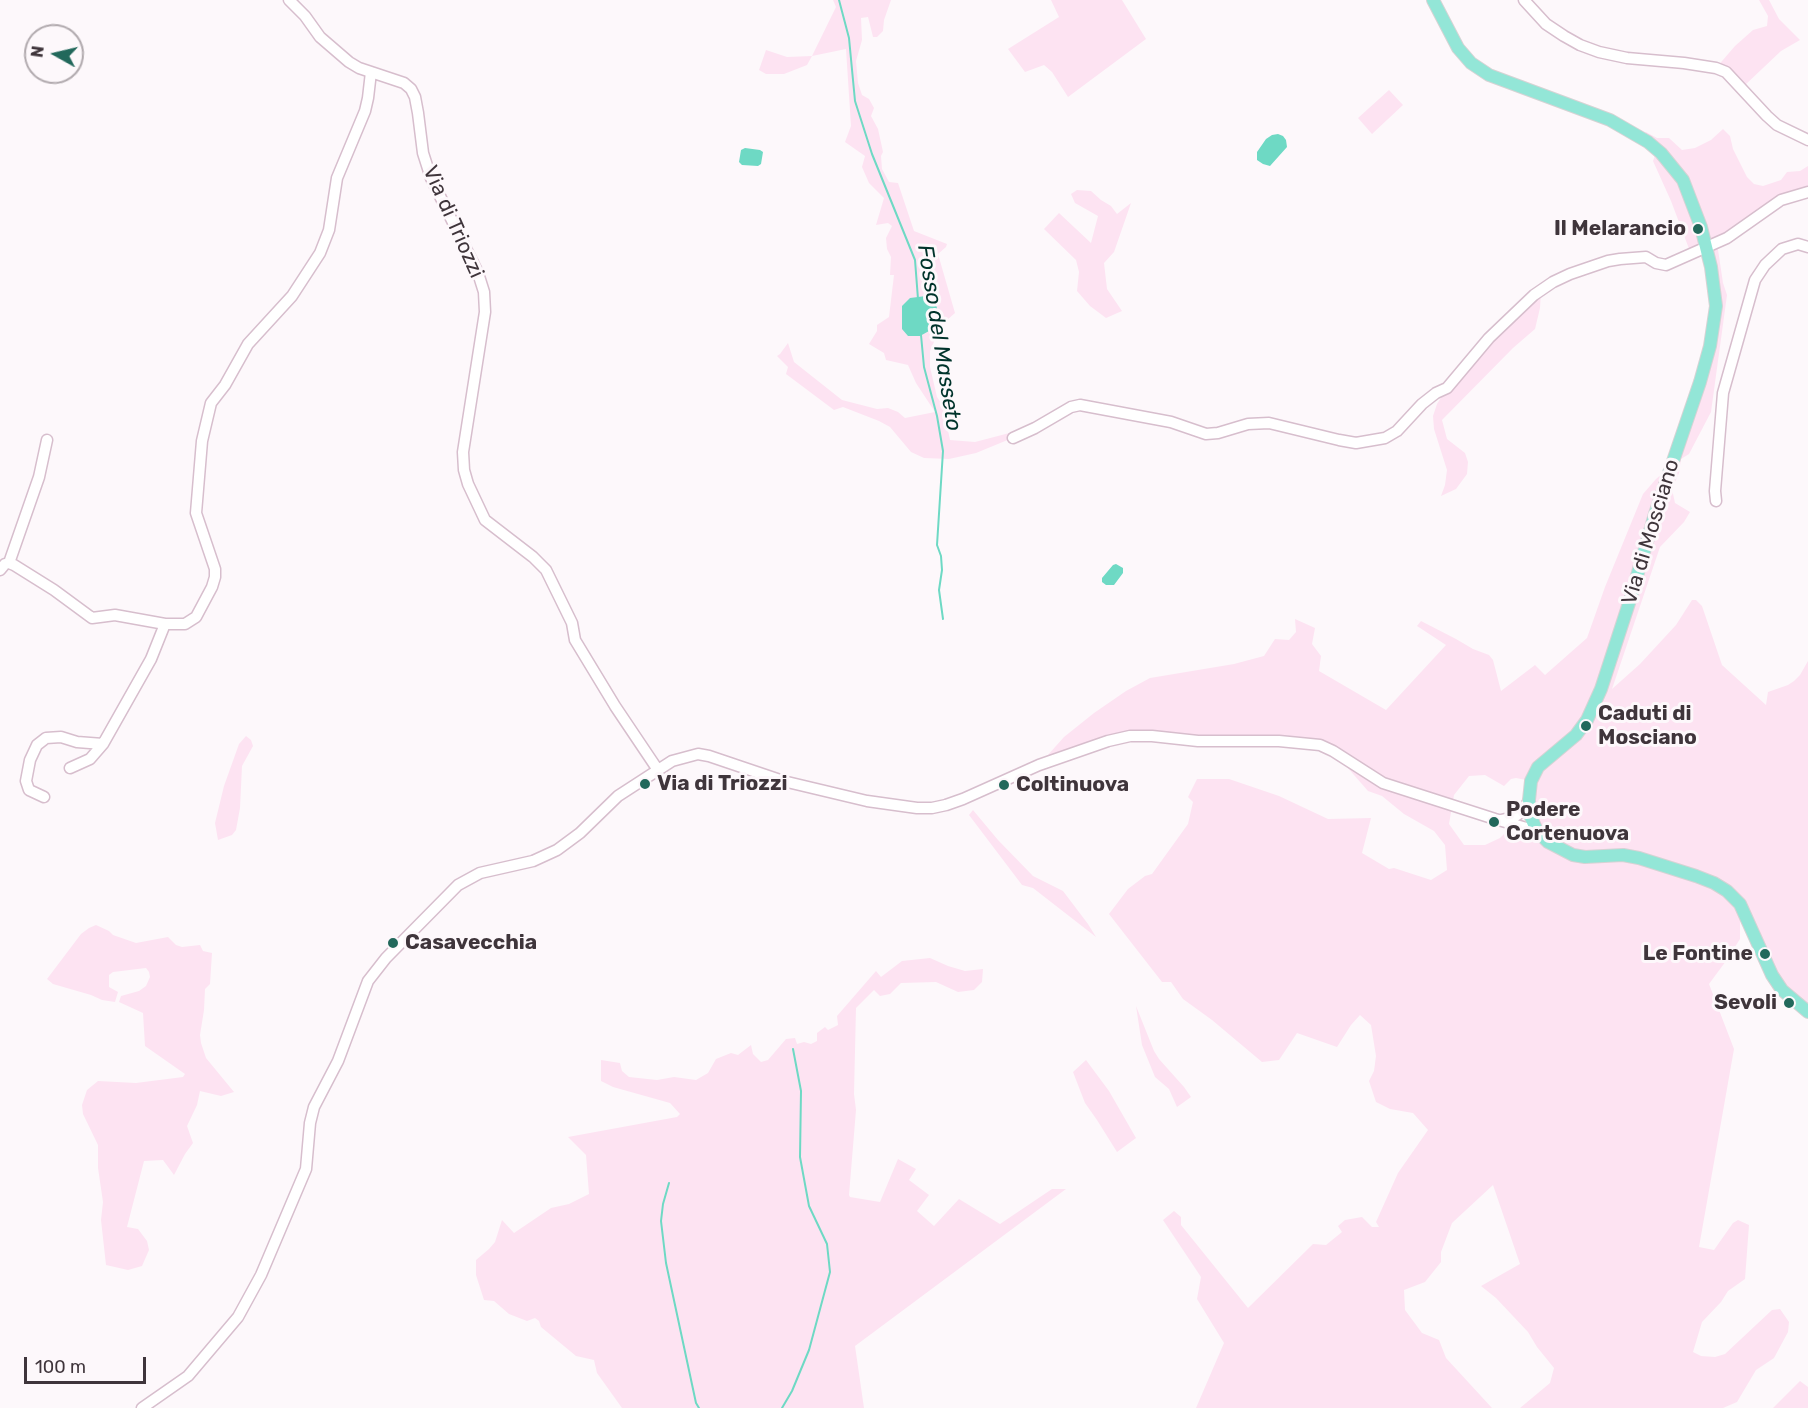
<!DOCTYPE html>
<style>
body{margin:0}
#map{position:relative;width:1808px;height:1408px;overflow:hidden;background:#fdf8fb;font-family:Rubik,sans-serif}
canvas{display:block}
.north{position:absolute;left:24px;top:24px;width:60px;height:60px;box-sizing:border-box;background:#fdf8fb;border:2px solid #b1aaae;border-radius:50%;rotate:278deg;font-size:16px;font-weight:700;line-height:24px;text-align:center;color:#3f353b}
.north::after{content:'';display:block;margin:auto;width:21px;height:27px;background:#22685b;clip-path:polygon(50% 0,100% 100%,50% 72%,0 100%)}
.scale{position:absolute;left:24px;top:1357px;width:122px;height:27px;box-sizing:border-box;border:3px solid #3f353b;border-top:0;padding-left:8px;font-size:18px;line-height:21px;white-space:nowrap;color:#3f353b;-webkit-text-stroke:4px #fdf8fb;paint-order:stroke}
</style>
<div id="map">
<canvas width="1808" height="1408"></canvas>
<div class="north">N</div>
<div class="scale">100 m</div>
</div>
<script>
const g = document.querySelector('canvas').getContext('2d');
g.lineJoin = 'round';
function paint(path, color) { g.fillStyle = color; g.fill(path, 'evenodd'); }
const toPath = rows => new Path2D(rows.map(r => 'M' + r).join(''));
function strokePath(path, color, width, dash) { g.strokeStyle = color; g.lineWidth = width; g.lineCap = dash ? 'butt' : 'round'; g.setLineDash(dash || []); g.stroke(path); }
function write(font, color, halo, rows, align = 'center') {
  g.font = font + ' Rubik,sans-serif'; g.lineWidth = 6; g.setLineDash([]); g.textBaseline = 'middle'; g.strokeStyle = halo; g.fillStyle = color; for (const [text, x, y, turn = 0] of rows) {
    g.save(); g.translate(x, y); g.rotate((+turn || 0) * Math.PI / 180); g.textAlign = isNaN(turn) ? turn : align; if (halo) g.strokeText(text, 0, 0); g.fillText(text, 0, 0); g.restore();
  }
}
paint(toPath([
 [833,0,891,0,884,20,883,31,877,37,873,37,868,17,861,18,862,40,856,61,858,83,862,95,869,99,874,108,871,116,878,129,883,152,881,156,882,169,889,182,898,183,914,231,947,244,946,247,938,254,955,313,947,320,944,319,930,351,930,367,937,397,943,406,950,440,975,442,1017,431,1027,432,976,453,949,459,924,458,911,452,890,427,879,421,843,407,834,410,786,374,788,367,777,356,780,354,788,343,794,362,842,400,877,409,888,408,898,412,905,418,935,412,916,383,908,365,886,360,884,353,869,344,877,331,877,325,889,317,894,275,890,275,891,257,887,249,886,238,892,226,888,223,876,225,884,198,869,183,862,167,865,156,845,142,851,126,846,49,812,56,807,65,784,74,766,74,759,70,766,50,787,57,812,56,836,7],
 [1051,0,1122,0,1146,39,1068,97,1052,72,1044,65,1025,72,1008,49,1059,17],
 [1759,0,1769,0,1779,19,1800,40,1781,51,1744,86,1716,68,1735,46,1753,30,1767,26,1768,16],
 [1389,90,1403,105,1372,134,1358,118],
 [1723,129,1730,136,1733,149,1747,177,1754,184,1763,186,1781,180,1787,172,1800,171,1808,166,1808,192,1781,200,1717,243,1723,283,1727,295,1711,412,1689,454,1681,459,1679,473,1672,489,1675,503,1690,512,1684,522,1660,547,1612,689,1640,664,1676,625,1692,600,1696,600,1702,606,1722,665,1766,705,1768,692,1788,685,1794,681,1800,675,1808,661,1808,1012,1782,990,1740,906,1740,939,1726,961,1709,984,1734,1049,1699,1247,1714,1250,1733,1223,1738,1220,1749,1225,1745,1279,1728,1291,1721,1302,1702,1322,1693,1352,1701,1356,1715,1357,1725,1354,1772,1310,1780,1309,1789,1322,1788,1332,1774,1358,1756,1370,1737,1402,1723,1408,1520,1408,1550,1383,1554,1368,1537,1347,1528,1332,1496,1298,1481,1286,1520,1264,1493,1185,1452,1223,1441,1252,1441,1262,1425,1282,1404,1290,1405,1310,1422,1333,1439,1340,1446,1358,1492,1408,1196,1408,1224,1343,1197,1299,1201,1277,1163,1220,1174,1211,1181,1217,1181,1225,1248,1308,1313,1244,1326,1245,1342,1232,1338,1226,1345,1220,1362,1217,1372,1227,1379,1227,1376,1222,1398,1173,1428,1130,1413,1113,1390,1109,1376,1102,1369,1081,1374,1071,1376,1056,1371,1025,1360,1015,1351,1025,1337,1047,1297,1033,1279,1060,1262,1062,1212,1020,1183,999,1171,982,1162,982,1109,914,1128,889,1145,876,1152,874,1188,824,1193,802,1188,797,1197,779,1229,779,1279,796,1328,819,1371,818,1362,853,1389,869,1394,868,1431,880,1447,870,1445,845,1434,831,1404,814,1382,796,1368,791,1333,751,1320,745,1130,736,1039,765,1064,737,1094,713,1126,691,1150,678,1234,664,1264,656,1275,639,1289,640,1296,632,1295,619,1315,628,1312,644,1321,656,1319,671,1386,710,1446,645,1417,626,1421,621,1456,639,1473,649,1489,655,1493,660,1501,691,1535,665,1545,675,1587,638,1605,587,1643,494,1656,479,1670,467,1716,306,1707,248,1691,254,1671,201,1653,161,1657,150,1641,137,1646,132,1657,138,1669,138,1682,150,1695,148,1711,140],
 [1485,775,1504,786,1511,779,1516,778,1531,781,1533,799,1542,830,1538,835,1506,832,1500,838,1485,845,1464,845,1449,824,1454,795,1469,776],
 [1077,190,1091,191,1101,200,1111,206,1117,214,1131,203,1114,252,1104,263,1107,289,1122,311,1106,318,1090,306,1077,291,1079,272,1076,260,1044,229,1059,213,1091,243,1098,216,1075,203,1071,194],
 [1541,291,1540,308,1535,329,1513,348,1442,420,1447,439,1465,453,1468,462,1467,474,1456,489,1441,496,1445,485,1447,470,1434,429,1433,416,1437,404,1447,388],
 [246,736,251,740,253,746,242,766,240,808,236,830,232,835,218,840,215,823,224,786,239,744],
 [973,810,998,840,1033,876,1063,891,1088,924,1096,937,1033,888,1022,885,969,815],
 [96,925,109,931,113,935,136,943,168,937,176,945,182,947,200,945,203,951,212,953,210,984,205,989,204,1010,200,1035,201,1043,206,1058,234,1092,221,1096,200,1091,197,1105,187,1126,193,1143,185,1154,174,1175,163,1160,144,1161,127,1227,138,1229,147,1241,149,1250,142,1266,128,1270,106,1265,101,1220,103,1202,98,1168,98,1145,83,1114,82,1105,87,1090,98,1081,136,1083,183,1077,185,1074,145,1046,143,1013,119,1002,121,996,139,991,146,986,150,977,149,972,146,968,113,972,109,975,109,987,118,992,115,1002,102,1000,91,995,53,984,47,979,81,934,89,928],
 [930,958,948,966,965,971,983,969,982,982,974,990,958,992,936,982,901,983,890,994,880,996,874,990,856,1008,854,1094,856,1110,849,1195,850,1197,880,1202,898,1159,916,1169,909,1180,929,1195,917,1211,934,1226,959,1199,1000,1224,1052,1189,1066,1189,855,1346,864,1408,622,1408,597,1373,594,1360,576,1356,541,1327,539,1321,535,1318,527,1321,509,1314,494,1301,484,1300,476,1275,476,1260,489,1249,495,1242,502,1220,514,1233,551,1208,569,1204,589,1194,586,1155,568,1137,677,1117,680,1114,670,1103,613,1087,601,1081,601,1060,620,1063,622,1071,629,1077,657,1080,674,1077,696,1080,708,1073,716,1059,731,1053,738,1055,751,1045,753,1054,761,1062,768,1060,786,1039,795,1038,797,1044,804,1042,811,1044,817,1041,817,1033,825,1027,828,1030,838,1025,837,1016,876,971,881,977,902,961],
 [1136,1006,1154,1051,1159,1059,1184,1087,1191,1097,1177,1107,1169,1089,1155,1077,1142,1045],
 [1086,1060,1109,1091,1136,1138,1117,1152,1097,1120,1085,1103,1073,1072],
 [1800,1381,1808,1387,1808,1408,1773,1408]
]), '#fde3f2');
paint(toPath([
 [1278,134,1283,136,1286,140,1287,147,1270,166,1263,164,1257,160,1257,152,1266,139,1272,135],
 [745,148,760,150,763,152,761,164,758,166,742,165,739,162,741,150],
 [926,296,934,300,937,308,938,317,929,331,920,336,908,336,902,329,902,306,910,298],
 [1116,564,1123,568,1123,573,1114,585,1106,585,1102,582,1102,578,1113,565]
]), '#6ed9c4');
strokePath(toPath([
 [839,0,849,38,855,101,872,154,915,260,918,299],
 [921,335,924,367,937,416,943,451,937,545,941,556,942,570,939,590,943,619],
 [669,1183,663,1204,661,1221,666,1263,696,1403,699,1408],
 [782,1408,792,1391,809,1350,830,1272,827,1244,809,1206,800,1157,801,1091,793,1049]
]), '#6ed9c4', 2);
const minor = toPath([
 [289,0,305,16,320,37,349,62,359,68,404,83,411,89,415,97,418,113,423,153,431,178,478,273,484,292,485,312,463,452,464,470,468,484,485,520,533,557,546,570,572,623,575,640,615,706,658,770],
 [1524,0,1546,24,1564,36,1580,45,1599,52,1627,58,1684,63,1716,68,1726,72,1767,116,1777,125,1808,140],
 [1013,438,1035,428,1071,407,1080,405,1171,422,1206,434,1218,433,1248,424,1269,423,1339,440,1356,443,1385,438,1397,431,1422,404,1436,393,1447,388,1489,338,1534,295,1553,282,1570,274,1608,261,1620,259,1646,257,1656,263,1666,265,1727,238,1781,200,1808,192],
 [1716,501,1715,491,1723,393,1755,280,1765,265,1782,249,1798,244,1808,247],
 [9,563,39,477,47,440],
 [0,570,5,564,9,563,14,565,54,590,92,618,115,615,165,624,185,624,196,617,212,587,215,577,215,569,196,513,202,441,211,403,225,385,248,344,292,296,320,253,329,230,337,178,365,111,368,98,371,72],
 [70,768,90,759,103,744,151,659,165,624],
 [44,797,29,790,26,781,30,760,37,745,46,738,61,737,77,742,103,744],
 [1501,820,1514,817,1523,811,1529,800],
 [142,1408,188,1376,238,1317,261,1275,306,1169,310,1123,314,1107,338,1061,368,981,386,958,458,885,480,873,533,861,557,850,580,833,618,796,672,761,698,754,709,756,783,781,867,801,917,808,932,808,946,805,963,799,1039,765,1108,741,1130,736,1152,736,1198,741,1279,741,1320,745,1333,751,1383,783,1495,819,1537,831]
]);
const major = toPath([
 [1433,0,1458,48,1471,63,1489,75,1610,120,1648,142,1661,153,1683,180,1701,227,1711,267,1716,306,1710,346,1700,382,1655,514,1630,600,1601,689,1587,720,1576,735,1538,767,1531,781,1529,800,1530,815,1537,831,1548,842,1573,855,1585,857,1623,855,1639,858,1696,876,1714,883,1727,891,1740,904,1772,975,1782,990,1808,1012]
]);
strokePath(minor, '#d7becd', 13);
strokePath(major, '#d5d3d4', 14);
strokePath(minor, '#fff', 10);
strokePath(major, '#93e6d7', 12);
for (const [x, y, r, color] of [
 [1698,229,6,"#22685b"],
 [1586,726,6,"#22685b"],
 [645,784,6,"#22685b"],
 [1004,785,6,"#22685b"],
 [1494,822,6,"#22685b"],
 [393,943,6,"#22685b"],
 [1765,954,6,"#22685b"],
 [1789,1003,6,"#22685b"]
]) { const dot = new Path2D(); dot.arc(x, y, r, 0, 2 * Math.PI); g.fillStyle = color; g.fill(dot); strokePath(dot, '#fdf8fb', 2); }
write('21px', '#3f353b', '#fdf8fb', [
 ["Via di Triozzi",453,222,66],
 ["Via di Mosciano",1651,532,-73]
]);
write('bold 21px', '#3f353b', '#fdf8fb', [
 ["Il Melarancio",1686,229,"right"],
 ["Caduti di",1598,714],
 ["Mosciano",1598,738],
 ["Via di Triozzi",657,784],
 ["Coltinuova",1016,785],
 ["Podere",1506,810],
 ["Cortenuova",1506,834],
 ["Casavecchia",405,943],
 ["Le Fontine",1753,954,"right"],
 ["Sevoli",1777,1003,"right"]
], 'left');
write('italic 22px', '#00332b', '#fdf8fb', [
 ["Fosso del Masseto",939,338,81]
]);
</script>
